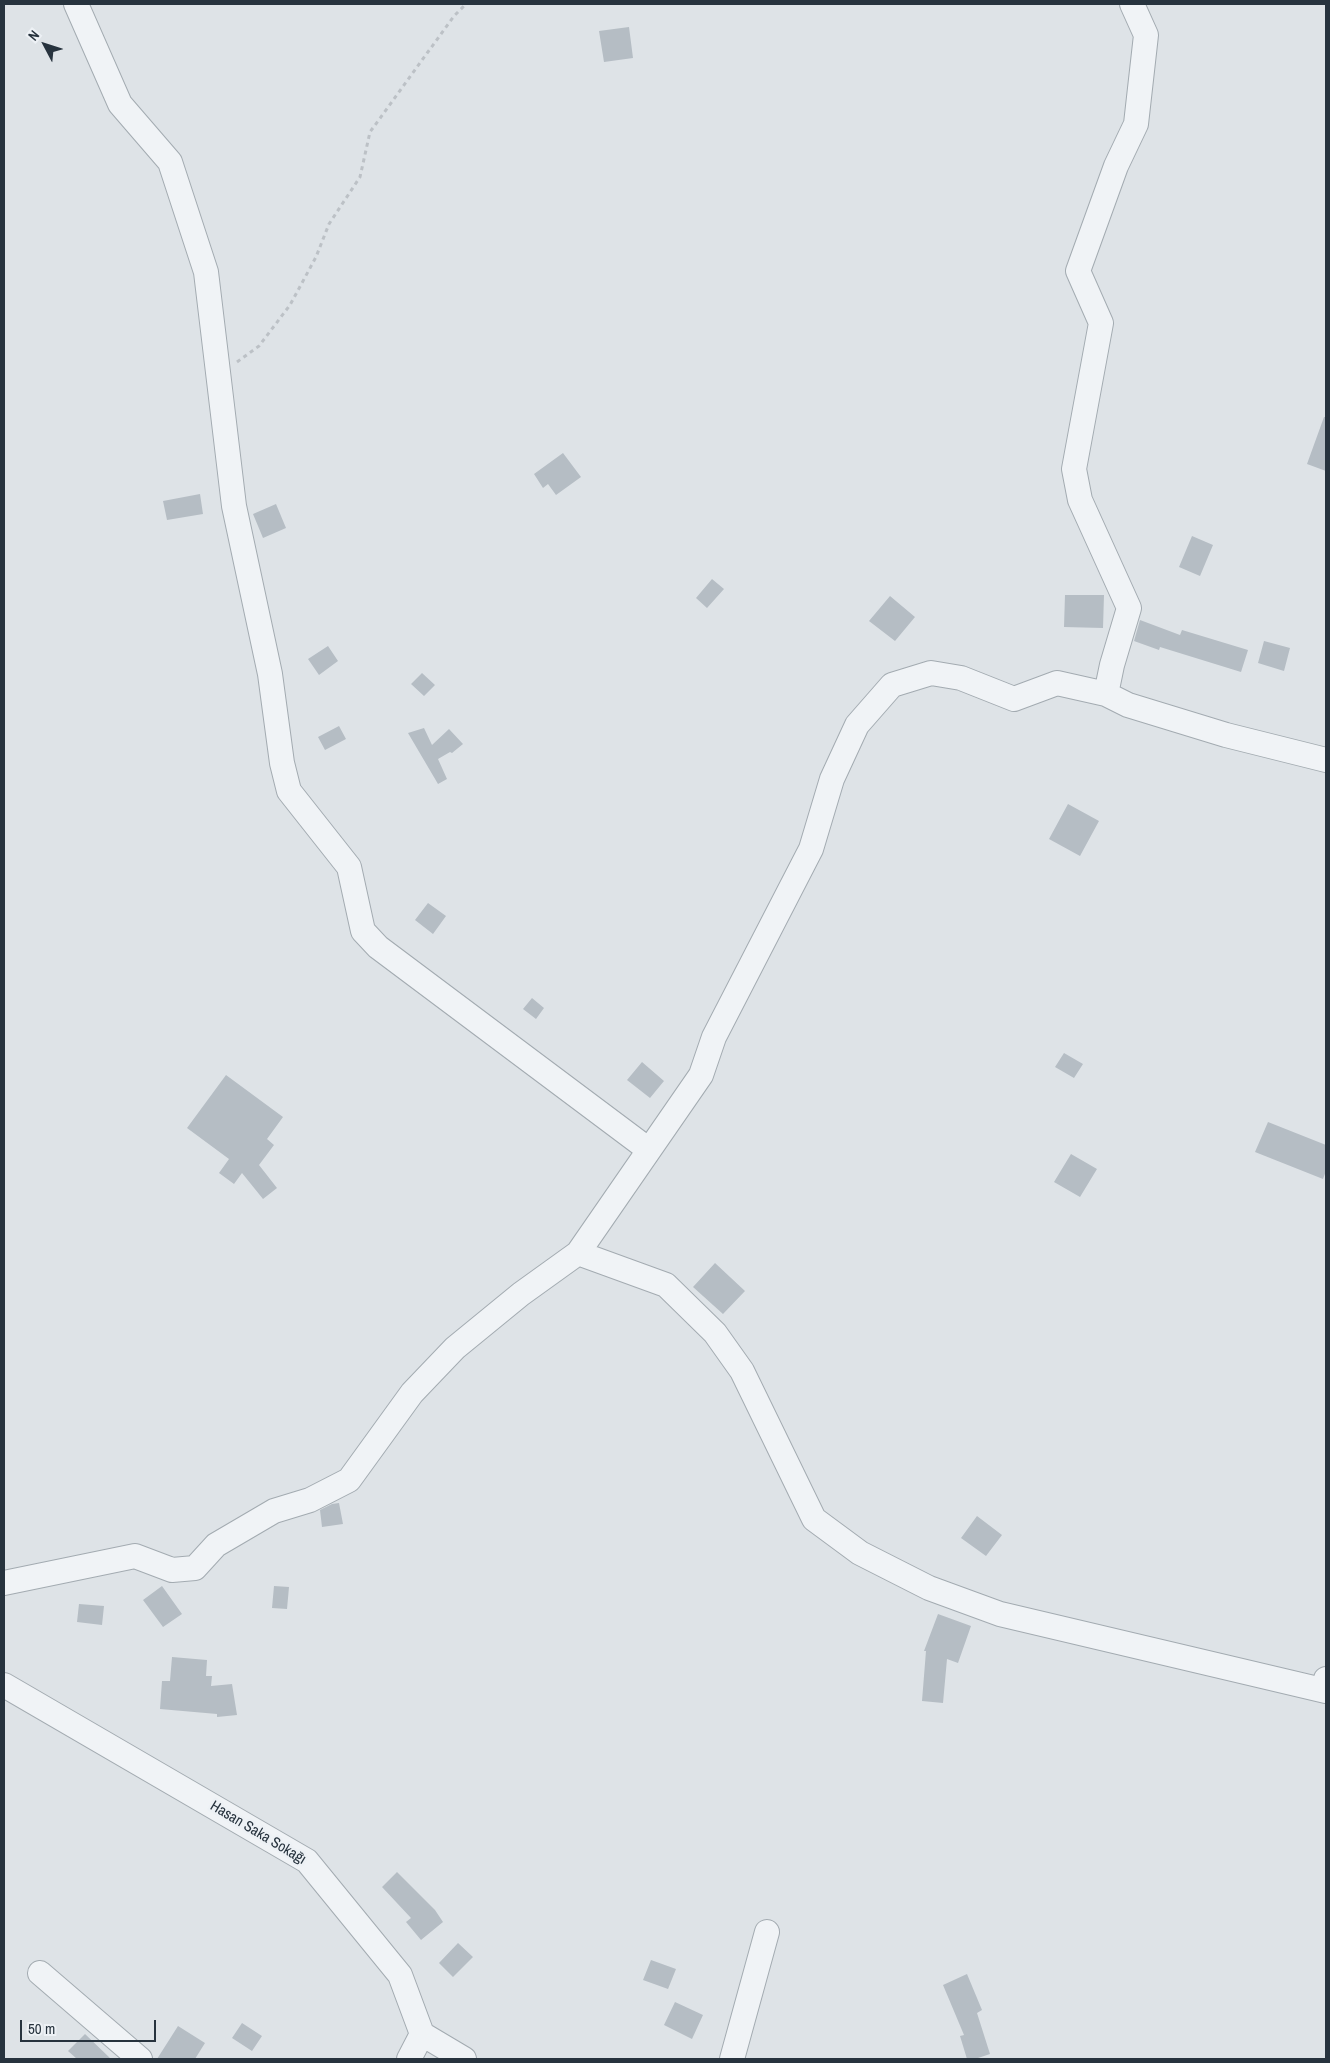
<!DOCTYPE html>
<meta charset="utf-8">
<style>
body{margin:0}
#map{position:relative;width:1330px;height:2063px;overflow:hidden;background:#dee3e7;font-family:"Archivo Narrow",sans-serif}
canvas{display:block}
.frame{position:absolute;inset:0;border:5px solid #27333e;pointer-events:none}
.north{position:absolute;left:20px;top:20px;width:50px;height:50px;-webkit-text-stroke:4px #edf1f5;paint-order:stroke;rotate:310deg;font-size:14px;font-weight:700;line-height:20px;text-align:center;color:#27333e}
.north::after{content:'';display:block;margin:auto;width:18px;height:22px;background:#27333e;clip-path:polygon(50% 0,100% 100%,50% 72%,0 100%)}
.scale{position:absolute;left:20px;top:2020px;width:136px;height:22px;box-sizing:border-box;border:2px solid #27333e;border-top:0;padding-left:6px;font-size:15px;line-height:18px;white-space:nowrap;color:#27333e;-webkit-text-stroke:4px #edf1f5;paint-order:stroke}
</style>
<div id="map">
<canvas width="1330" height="2063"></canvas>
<div class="frame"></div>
<div class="north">N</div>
<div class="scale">50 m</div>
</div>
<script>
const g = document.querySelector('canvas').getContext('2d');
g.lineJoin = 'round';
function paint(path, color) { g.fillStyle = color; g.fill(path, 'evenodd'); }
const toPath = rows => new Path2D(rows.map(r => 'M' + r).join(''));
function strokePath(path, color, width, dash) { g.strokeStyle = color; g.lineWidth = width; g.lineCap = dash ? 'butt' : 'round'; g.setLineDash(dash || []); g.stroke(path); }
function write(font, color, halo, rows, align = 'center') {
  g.font = font + ' "Archivo Narrow",sans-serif'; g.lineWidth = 5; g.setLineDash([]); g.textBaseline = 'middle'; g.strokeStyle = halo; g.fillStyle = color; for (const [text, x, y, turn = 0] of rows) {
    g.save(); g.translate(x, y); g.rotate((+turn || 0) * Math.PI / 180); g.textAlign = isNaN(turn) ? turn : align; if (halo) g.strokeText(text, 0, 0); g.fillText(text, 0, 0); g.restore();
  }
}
paint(toPath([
 [629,27,633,58,604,62,599,31],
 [1324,417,1326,417,1326,471,1307,464],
 [563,453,581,477,556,495,548,484,543,488,534,474],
 [200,494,203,514,167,520,163,501],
 [276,504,286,528,263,538,253,514],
 [1192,536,1213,545,1200,576,1179,567],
 [712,579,724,589,707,608,696,598],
 [1065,595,1104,595,1103,628,1064,627],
 [890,596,915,617,895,641,869,621],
 [1140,620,1180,635,1182,630,1248,650,1241,672,1160,647,1159,650,1134,641],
 [1264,641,1290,648,1284,671,1258,663],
 [328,646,338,661,319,675,308,659],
 [422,673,435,685,424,696,411,684],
 [339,726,346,739,325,750,318,737],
 [424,728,432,745,449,729,463,744,452,753,450,752,438,759,447,779,438,784,408,733],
 [1068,804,1099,821,1080,856,1049,839],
 [428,903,446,916,433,934,415,920],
 [532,998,544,1008,536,1019,523,1009],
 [1064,1053,1083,1064,1074,1078,1055,1067],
 [642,1062,664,1081,650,1098,627,1080],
 [226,1075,283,1117,267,1139,274,1145,259,1165,277,1188,263,1199,242,1173,234,1184,219,1173,229,1159,187,1128],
 [1268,1122,1326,1145,1326,1171,1323,1179,1255,1152],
 [1071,1154,1097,1169,1080,1197,1054,1182],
 [715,1263,745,1291,723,1314,693,1287],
 [339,1503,343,1524,322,1527,320,1510,332,1504],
 [977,1516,1002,1535,986,1556,961,1538],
 [162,1586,182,1614,163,1627,143,1600],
 [274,1586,289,1587,287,1609,272,1608],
 [79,1604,104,1606,102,1625,77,1622],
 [938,1614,971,1626,958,1663,947,1659,943,1703,922,1701,926,1651,924,1651],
 [172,1657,207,1660,206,1676,212,1676,211,1686,232,1684,237,1715,217,1717,217,1714,160,1709,162,1681,170,1681],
 [397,1872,435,1910,443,1922,421,1940,406,1922,411,1918,382,1887],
 [458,1943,473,1957,453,1977,439,1963],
 [651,1960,676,1969,668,1989,643,1980],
 [967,1974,982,2010,977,2013,990,2054,975,2059,967,2059,960,2036,964,2035,943,1985],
 [675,2002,703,2015,692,2039,664,2025],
 [242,2023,262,2036,252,2051,232,2038],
 [178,2026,205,2043,195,2059,157,2059],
 [85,2034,111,2059,77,2059,68,2051]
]), '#b5bdc4');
const minor = toPath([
 [76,4,120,104,170,162,206,272,234,506,270,674,282,763,289,791,349,867,363,931,378,947,649,1150],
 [1132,4,1146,35,1136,124,1116,166,1078,271,1101,323,1074,469,1080,500,1129,608,1112,665,1106,694,1128,705,1226,735,1326,760],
 [578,1253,666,1285,715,1333,742,1371,814,1519,860,1553,929,1588,1000,1614,1326,1691,1326,1679],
 [4,1583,135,1556,172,1570,195,1568,216,1545,274,1511,310,1500,349,1480,412,1393,455,1348,521,1294,578,1253,701,1075,714,1037,811,849,832,779,857,725,892,685,931,673,961,678,1014,699,1057,683,1106,694],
 [4,1685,307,1861,400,1975,422,2034,409,2059],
 [40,1973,140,2059],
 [422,2034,464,2059],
 [732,2059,767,1932]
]);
strokePath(minor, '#a3abb1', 26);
strokePath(toPath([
 [237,362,259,346,290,305,316,257,329,224,360,177,370,132,454,16,466,4]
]), '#bcc1c6', 3, [4, 4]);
strokePath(minor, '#f0f3f6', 24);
write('15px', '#27333e', '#edf1f5', [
 ["Hasan Saka Sokağı",258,1833,31]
]);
</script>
